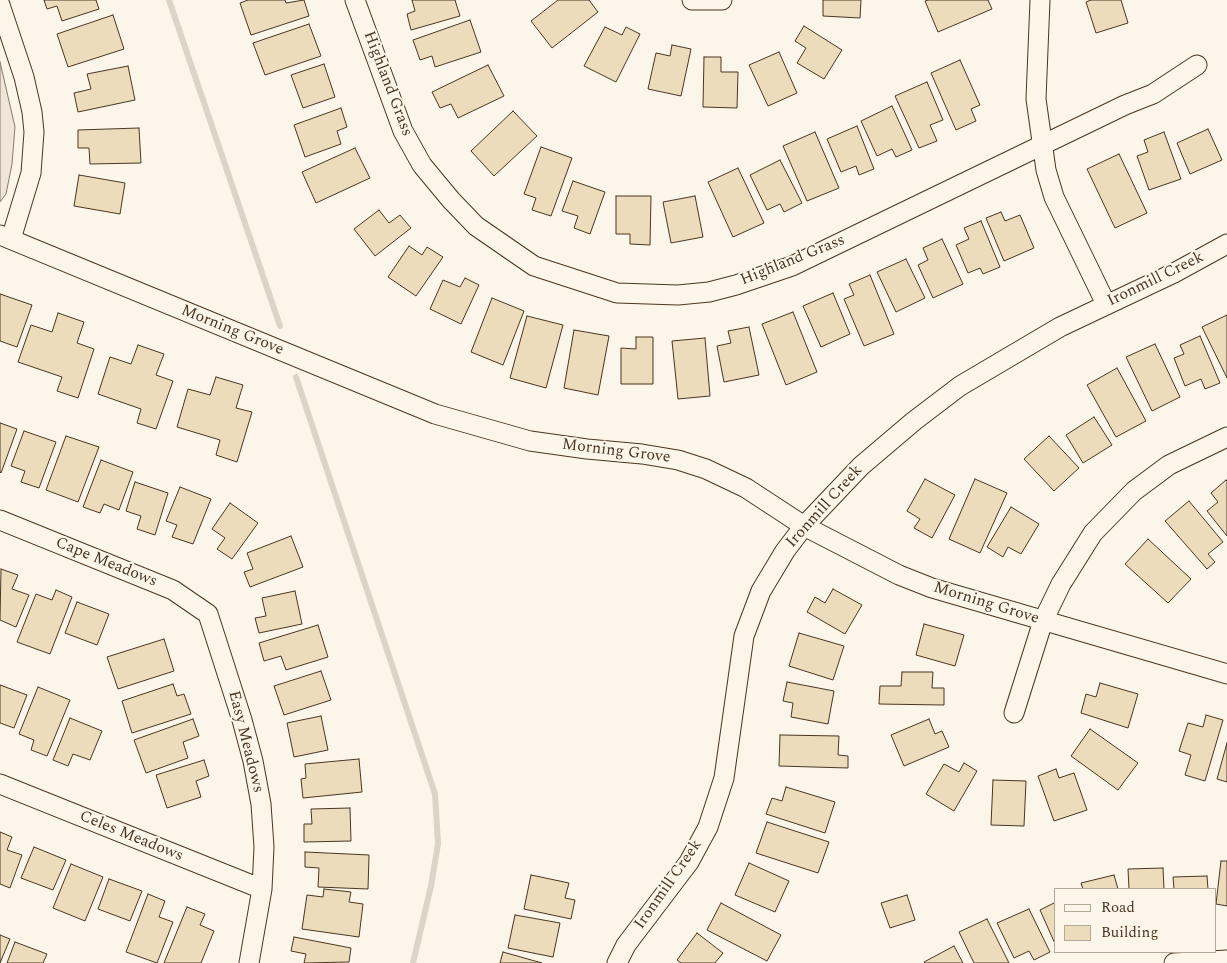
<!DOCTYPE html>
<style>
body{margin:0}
#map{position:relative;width:1227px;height:963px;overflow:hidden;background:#fbf6e9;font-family:Spectral,serif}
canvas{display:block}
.legend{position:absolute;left:1054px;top:888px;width:162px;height:65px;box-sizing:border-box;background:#fbf6e9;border:1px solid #b4a999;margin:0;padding:6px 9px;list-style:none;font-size:15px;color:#4a3520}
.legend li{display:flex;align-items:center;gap:10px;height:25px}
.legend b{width:25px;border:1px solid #b4a999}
</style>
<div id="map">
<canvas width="1227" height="963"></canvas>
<ul class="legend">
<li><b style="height:6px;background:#fbf6e9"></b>Road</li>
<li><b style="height:14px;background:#ecdcbc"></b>Building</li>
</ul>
</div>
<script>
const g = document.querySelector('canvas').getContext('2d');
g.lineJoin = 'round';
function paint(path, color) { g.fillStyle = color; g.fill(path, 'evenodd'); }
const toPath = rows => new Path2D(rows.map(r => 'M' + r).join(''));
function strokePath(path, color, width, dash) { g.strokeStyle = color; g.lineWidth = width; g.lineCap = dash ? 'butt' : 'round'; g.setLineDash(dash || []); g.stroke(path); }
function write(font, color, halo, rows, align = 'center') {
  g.font = font + ' Spectral,serif'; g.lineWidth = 4; g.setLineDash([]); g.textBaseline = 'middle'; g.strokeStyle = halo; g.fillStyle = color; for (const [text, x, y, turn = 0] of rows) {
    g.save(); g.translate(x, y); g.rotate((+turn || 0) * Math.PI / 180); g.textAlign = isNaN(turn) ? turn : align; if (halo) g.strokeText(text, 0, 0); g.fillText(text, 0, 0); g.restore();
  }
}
const green = toPath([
 [0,62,15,127,12,164,6,194,0,202,0,62]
]);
paint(green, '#ede6d9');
strokePath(green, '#887966', 1);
strokePath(toPath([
 [169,0,280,326],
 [296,377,435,794,438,844,431,886,413,963]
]), '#dcd4c6', 6);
const building = toPath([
 [44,0,96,0,99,9,62,21,57,6,47,9,44,0],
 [248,0,285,0,286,3,304,0,309,16,251,35,240,3,248,0],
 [412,0,455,0,460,16,411,30,407,14,415,11,412,0],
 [558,0,589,0,598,12,552,48,531,21,558,0],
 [823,0,861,0,860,18,823,16,823,0],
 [928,0,988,0,992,9,938,32,925,1,928,0],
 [1091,0,1121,0,1128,23,1096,33,1086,2,1091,0],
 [113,15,124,49,68,67,57,34,113,15],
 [470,20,481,52,435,67,432,56,420,60,413,40,470,20],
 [309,24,321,56,265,75,253,43,309,24],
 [804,26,842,50,824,79,797,63,806,48,795,41,804,26],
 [605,27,622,35,626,27,640,34,616,82,584,66,605,27],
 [672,45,691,49,681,96,648,89,656,53,670,56,672,45],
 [779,52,797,93,768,106,749,65,779,52],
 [704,57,721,57,721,72,738,72,737,108,703,107,704,57],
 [960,60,980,105,971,109,976,121,956,130,931,73,960,60],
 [324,64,335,97,303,108,291,75,324,64],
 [488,65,504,96,458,118,451,104,440,108,432,92,488,65],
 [128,66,135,100,78,112,74,93,91,89,87,74,128,66],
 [927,82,943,120,930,125,937,141,919,148,895,96,927,82],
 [892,106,912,150,896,157,892,149,877,156,861,121,892,106],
 [341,108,347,127,337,131,341,144,305,157,294,125,341,108],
 [513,111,537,136,494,176,471,151,513,111],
 [857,126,874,169,859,175,856,166,841,172,827,139,857,126],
 [139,128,141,163,90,164,89,148,78,148,78,130,139,128],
 [1208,129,1222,160,1190,174,1177,143,1208,129],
 [815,132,839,188,807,201,783,146,815,132],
 [1164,132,1181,179,1149,190,1137,156,1148,152,1144,140,1164,132],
 [541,147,572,158,551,216,532,210,536,198,524,194,541,147],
 [355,148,370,178,316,203,302,172,355,148],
 [1119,154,1147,213,1115,228,1087,169,1119,154],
 [780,160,802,203,784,212,780,204,767,210,750,175,780,160],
 [738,168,764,223,733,237,708,182,738,168],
 [79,175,125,183,120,214,74,206,79,175],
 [573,181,605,192,590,234,574,228,578,216,562,211,573,181],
 [616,196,651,196,650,245,630,244,630,234,616,234,616,196],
 [695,196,703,237,671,243,663,202,695,196],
 [379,210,389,223,400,215,411,228,375,256,354,229,379,210],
 [1001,212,1005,221,1020,215,1034,248,1004,261,986,218,1001,212],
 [981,221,1000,267,983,274,980,268,968,273,956,245,969,239,964,228,981,221],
 [942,239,963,284,933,298,918,265,928,260,923,248,942,239],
 [409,246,422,255,427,247,443,257,416,296,388,277,409,246],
 [906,259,925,298,896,312,877,272,906,259],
 [870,275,894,334,864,346,844,299,854,295,849,284,870,275],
 [465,278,479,285,461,324,430,309,443,280,460,287,465,278],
 [833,293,850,334,821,347,803,306,833,293],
 [0,294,32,305,17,347,0,341,0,294],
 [492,298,524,311,503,365,471,352,492,298],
 [793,312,817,372,786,385,762,324,793,312],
 [58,313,84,322,77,343,94,349,78,398,57,391,62,377,18,362,31,325,52,332,58,313],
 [1227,315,1227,378,1202,327,1227,315],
 [527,316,563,325,546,388,510,378,527,316],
 [749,327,759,375,724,382,717,346,731,343,728,331,749,327],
 [574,330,609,336,598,395,564,388,574,330],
 [1200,336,1220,383,1205,389,1201,379,1185,386,1174,358,1184,354,1180,345,1200,336],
 [636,337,653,337,653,384,621,384,621,348,636,349,636,337],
 [705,338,710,396,678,399,672,341,705,338],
 [1155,344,1180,397,1152,411,1126,357,1155,344],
 [138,345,164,354,156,375,173,381,156,429,137,423,141,409,98,394,110,357,131,364,138,345],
 [1117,368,1146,421,1116,437,1087,385,1117,368],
 [216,377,243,385,236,408,252,412,237,462,216,455,220,440,177,427,188,389,210,395,216,377],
 [1094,417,1112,445,1083,463,1066,435,1094,417],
 [0,423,17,429,1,473,0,472,0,423],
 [24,431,56,442,39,488,21,482,25,471,11,466,24,431],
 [66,436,99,447,78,502,46,490,66,436],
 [1049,436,1079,468,1054,491,1024,459,1049,436],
 [101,460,133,472,119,510,104,504,100,513,83,507,101,460],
 [925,479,955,495,932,538,914,528,920,519,907,511,925,479],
 [975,479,1007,493,980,553,949,539,975,479],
 [1226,480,1227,481,1227,536,1207,511,1218,502,1211,493,1226,480],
 [135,482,168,493,155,535,137,529,141,516,126,511,135,482],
 [180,487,211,499,193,544,172,537,177,525,166,521,180,487],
 [1189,501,1223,542,1208,554,1215,562,1207,569,1165,521,1189,501],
 [230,503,258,523,232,559,217,549,225,538,212,529,230,503],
 [1011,507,1039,524,1021,554,1008,547,1003,557,987,547,1011,507],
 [291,536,303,567,250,587,244,572,253,569,247,553,291,536],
 [1148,539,1191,579,1168,603,1125,564,1148,539],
 [1,569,18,575,12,589,29,595,16,627,0,620,1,569],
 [833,589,862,605,845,634,807,612,815,597,825,603,833,589],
 [56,590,72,597,50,654,17,642,36,594,52,600,56,590],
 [295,591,302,624,259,633,255,618,266,616,262,598,295,591],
 [77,602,109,614,97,645,65,633,77,602],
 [924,624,964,635,955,666,916,655,924,624],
 [318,625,328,657,286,670,281,656,264,661,259,643,318,625],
 [799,633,844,646,833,680,789,666,799,633],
 [164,639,174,671,118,689,107,657,164,639],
 [321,671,331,700,284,715,274,686,321,671],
 [902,672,933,672,932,688,944,688,944,705,879,704,880,686,901,686,902,672],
 [787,682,834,691,828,724,791,717,793,703,783,701,787,682],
 [1100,683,1138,694,1128,728,1081,713,1086,694,1096,697,1100,683],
 [173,684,177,696,184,694,191,714,132,733,122,701,173,684],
 [0,685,27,695,14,728,0,723,0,685],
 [38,687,70,700,47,756,31,750,34,740,19,734,38,687],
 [1206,715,1223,720,1205,781,1185,775,1191,755,1179,751,1188,723,1203,727,1206,715],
 [321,716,328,750,294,757,287,723,321,716],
 [70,718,102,731,90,760,73,754,68,766,53,760,70,718],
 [193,719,199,736,183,742,188,758,146,773,134,740,193,719],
 [929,719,935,734,942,731,949,747,904,766,891,735,929,719],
 [1090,729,1138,763,1118,790,1071,756,1090,729],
 [780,735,839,736,838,755,848,756,848,768,779,766,780,735],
 [1227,743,1227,782,1217,779,1227,743],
 [359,759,362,792,303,798,301,779,306,778,305,764,359,759],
 [204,760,209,776,196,781,201,797,167,808,156,775,204,760],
 [964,763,977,771,954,811,926,794,944,764,959,772,964,763],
 [1056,769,1059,778,1074,773,1087,810,1054,821,1038,776,1056,769],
 [993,780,1026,781,1024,826,991,825,993,780],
 [786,787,835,802,825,833,766,814,772,798,782,801,786,787],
 [350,808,351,841,304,842,304,824,312,824,311,809,350,808],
 [767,822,829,842,818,873,756,853,767,822],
 [0,832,12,837,7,850,22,855,10,888,0,884,0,832],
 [34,847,66,860,53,890,21,878,34,847],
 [305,852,369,855,368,889,318,887,319,868,305,867,305,852],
 [1221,861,1227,861,1227,906,1216,904,1221,861],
 [749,863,789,881,775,912,735,895,749,863],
 [71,864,103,877,85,921,53,908,71,864],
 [1163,868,1164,889,1129,889,1128,869,1163,868],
 [531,875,569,883,565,898,575,900,571,919,524,909,531,875],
 [1114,875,1118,889,1083,889,1081,883,1114,875],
 [1207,876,1208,889,1174,889,1173,877,1207,876],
 [109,879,142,891,130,921,98,909,109,879],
 [324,889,351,892,349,902,363,904,359,937,302,929,307,895,323,897,324,889],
 [148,894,165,901,159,917,173,922,157,963,126,952,148,894],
 [907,895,915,920,890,928,881,903,907,895],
 [1056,902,1056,946,1040,910,1056,902],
 [721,903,781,935,767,961,707,930,721,903],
 [187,907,205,914,200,925,214,931,201,963,164,963,187,907],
 [1029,909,1050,952,1034,960,1029,951,1014,958,997,923,1029,909],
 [515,915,560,923,553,957,508,948,515,915],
 [987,919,1009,963,974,963,959,932,987,919],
 [697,933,723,953,715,963,681,963,677,960,697,933],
 [0,935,10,939,0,963,0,935],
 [294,937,351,948,349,962,304,963,306,954,291,951,294,937],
 [15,942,47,954,43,963,7,963,15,942],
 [954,946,963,963,925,963,924,962,954,946],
 [503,952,542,963,500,963,503,952]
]);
paint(building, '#ecdcbc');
strokePath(building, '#4a3520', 1);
const minor = toPath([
 [355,0,403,131,422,165,451,200,476,226,534,266,617,293,678,295,709,292,736,285,792,266,1125,105,1153,94,1197,65],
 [692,0,722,0],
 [1040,0,1036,99,1046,170,1054,197,1106,304],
 [0,5,24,77,32,112,34,132,31,173,11,239],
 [0,235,435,414,530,441,587,449,642,454,678,460,706,469,746,488,804,526,899,575,932,588,1227,674],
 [0,520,173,590,208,614,242,720,253,761,261,804,264,847,262,889,249,963],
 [1014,713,1043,621,1061,584,1093,533,1134,491,1169,465,1227,437],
 [0,784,262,889],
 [617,963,626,945,689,862,708,827,724,778,744,636,761,591,785,551,804,526,861,466,914,421,960,386,1060,327,1174,273,1227,244],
 [1174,963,1227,960]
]);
strokePath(minor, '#4a3520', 21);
strokePath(minor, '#fbf6e9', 19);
write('16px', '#4a3520', '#fbf6e9', [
 ["Highland Grass",387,84,69],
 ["Highland Grass",793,261,-22],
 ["Ironmill Creek",1156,280,-26],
 ["Morning Grove",232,331,22],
 ["Morning Grove",616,452,7],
 ["Ironmill Creek",825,507,-48],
 ["Cape Meadows",106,563,22],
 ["Morning Grove",986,604,17],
 ["Easy Meadows",245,742,76],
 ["Celes Meadows",131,837,22],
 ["Ironmill Creek",669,885,-55]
]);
</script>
